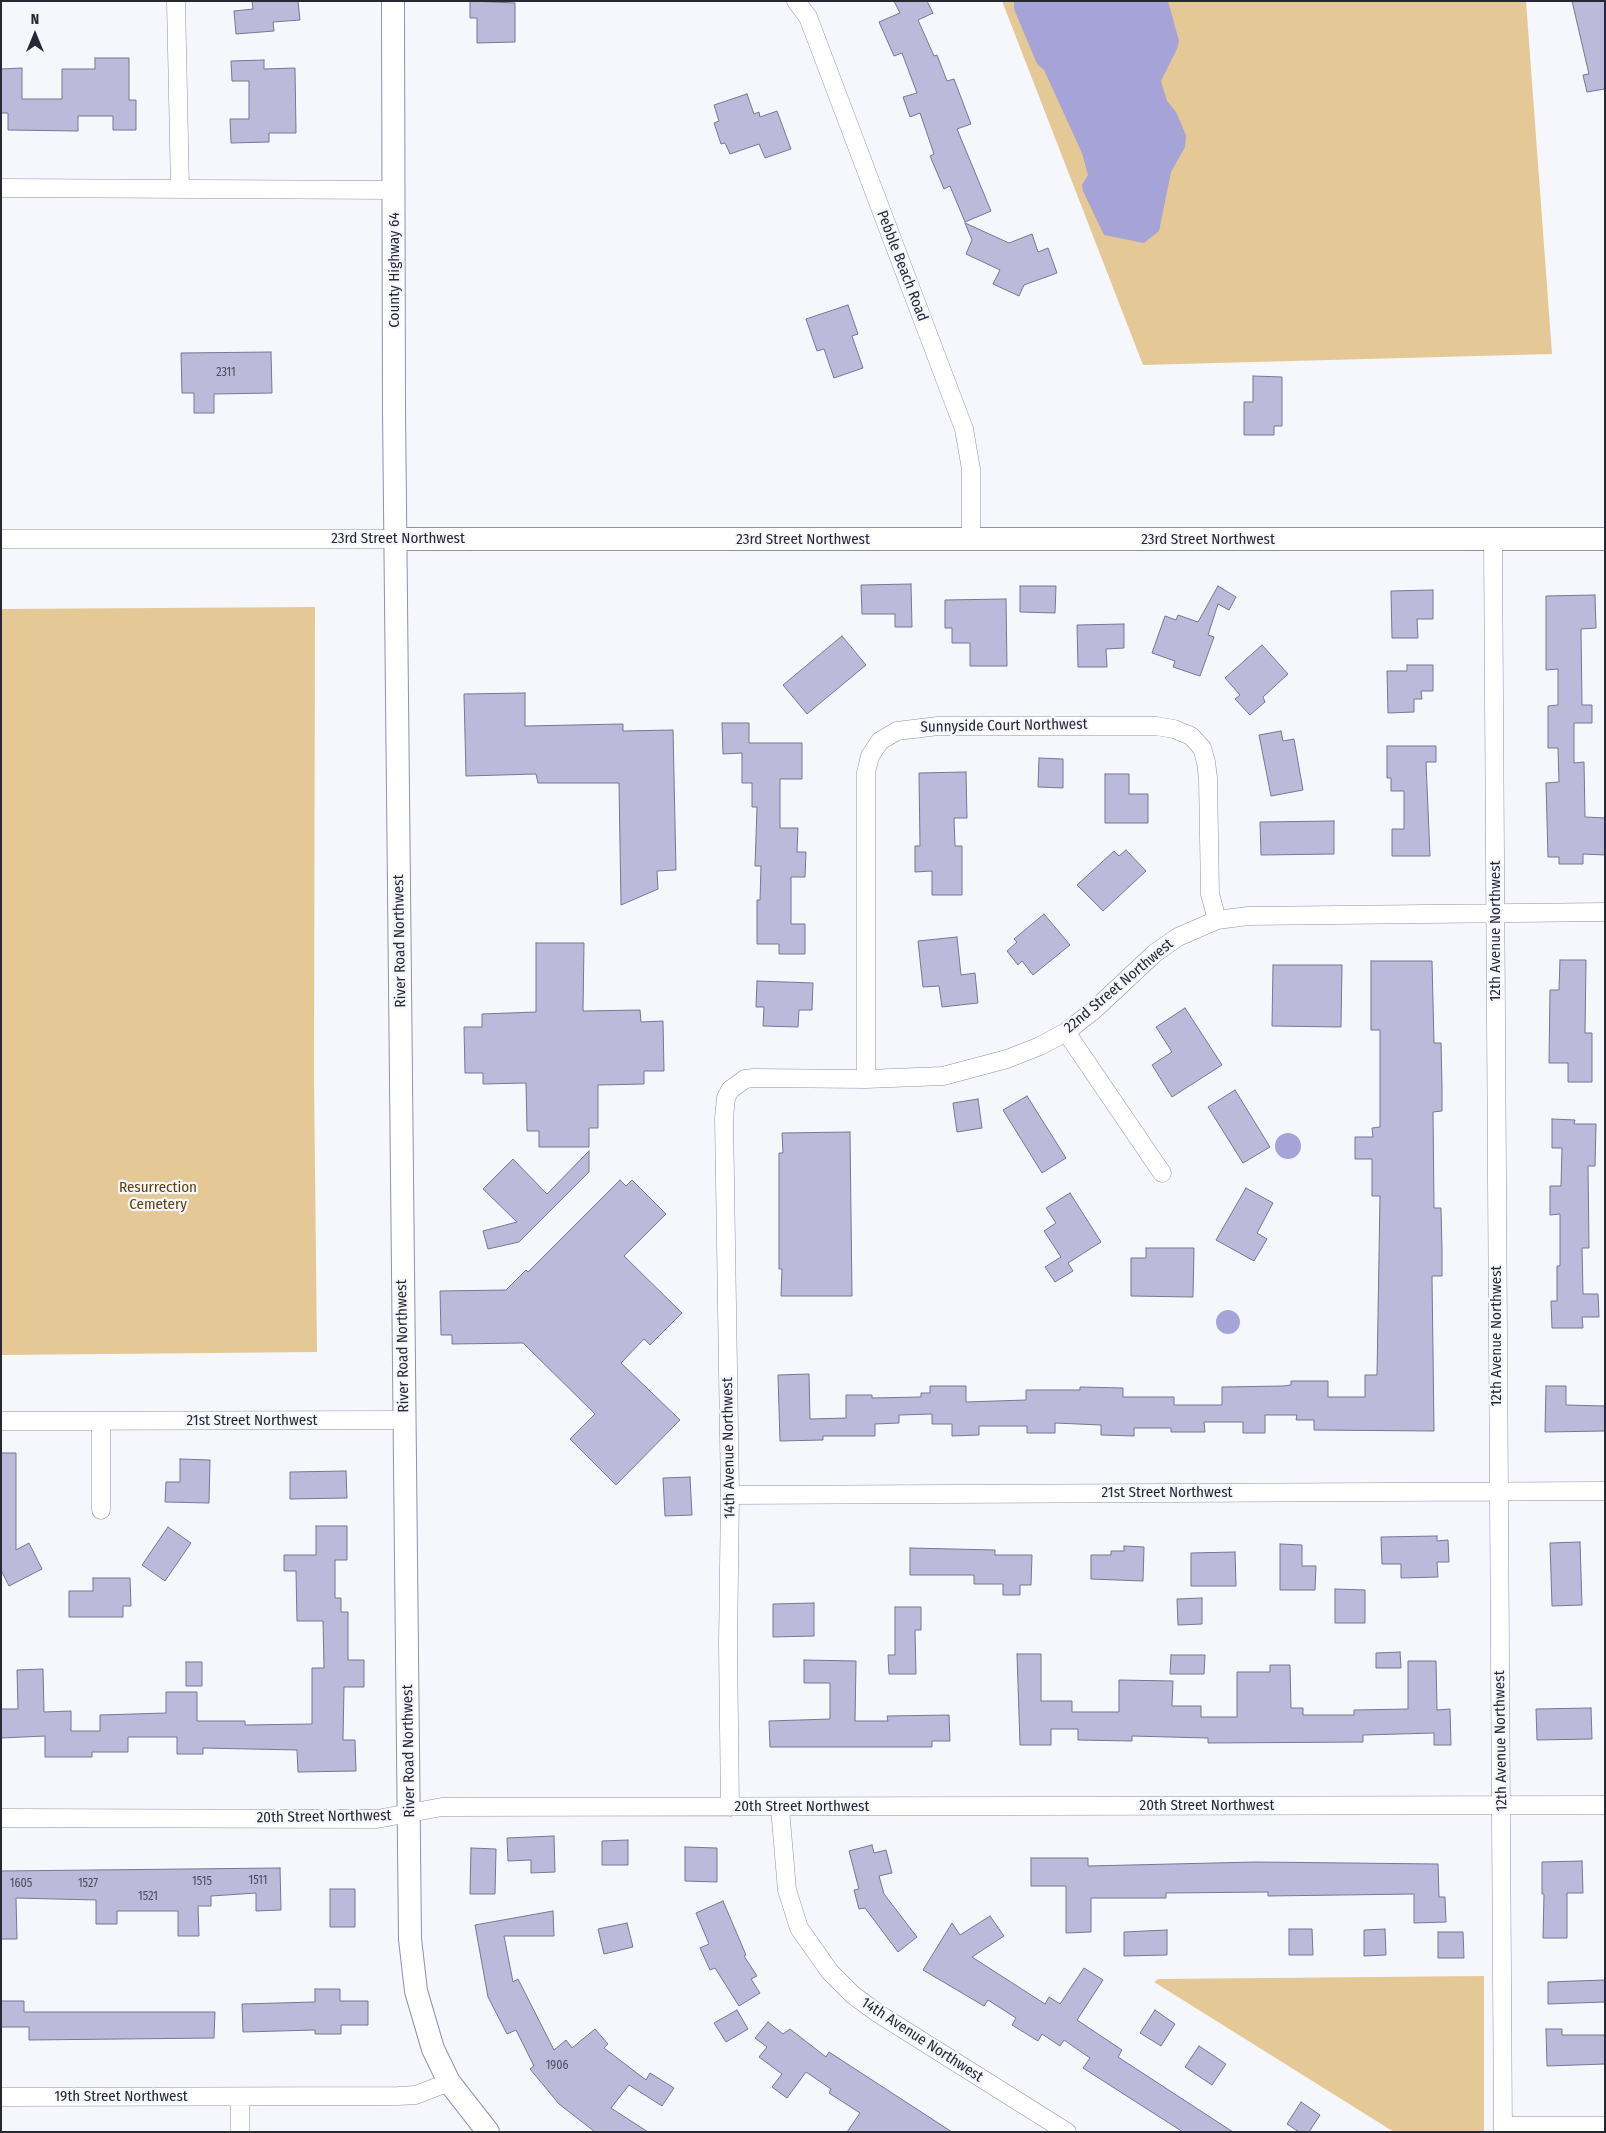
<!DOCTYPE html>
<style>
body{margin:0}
#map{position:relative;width:1606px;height:2133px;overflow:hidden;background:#f6f6fd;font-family:"Fira Sans Condensed",sans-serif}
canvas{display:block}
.frame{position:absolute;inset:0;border:2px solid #282734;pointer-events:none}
.north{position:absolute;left:10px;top:10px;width:50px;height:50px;-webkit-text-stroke:4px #f6f6fd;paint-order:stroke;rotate:0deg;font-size:14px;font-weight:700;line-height:20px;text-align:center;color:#282734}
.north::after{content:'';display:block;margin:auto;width:18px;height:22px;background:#282734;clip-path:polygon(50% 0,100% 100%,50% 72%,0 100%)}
</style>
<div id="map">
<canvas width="1606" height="2133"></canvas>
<div class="frame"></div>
<div class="north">N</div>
</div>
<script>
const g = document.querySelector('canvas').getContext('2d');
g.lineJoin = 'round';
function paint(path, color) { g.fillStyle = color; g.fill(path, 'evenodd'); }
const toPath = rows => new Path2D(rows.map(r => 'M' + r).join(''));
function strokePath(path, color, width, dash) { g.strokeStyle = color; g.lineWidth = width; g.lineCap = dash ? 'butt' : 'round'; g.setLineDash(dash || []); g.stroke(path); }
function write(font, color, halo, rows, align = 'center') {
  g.font = font + ' "Fira Sans Condensed",sans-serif'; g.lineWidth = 4.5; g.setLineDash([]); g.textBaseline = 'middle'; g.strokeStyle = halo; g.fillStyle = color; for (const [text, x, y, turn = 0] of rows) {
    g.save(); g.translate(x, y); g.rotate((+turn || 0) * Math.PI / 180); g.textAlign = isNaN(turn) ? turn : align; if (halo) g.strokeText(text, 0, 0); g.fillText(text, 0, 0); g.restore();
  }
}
paint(toPath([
 [1002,1,1526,1,1552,354,1143,365],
 [315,607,314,1078,317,1352,1,1355,1,609],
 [1484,1976,1484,2132,1394,2132,1154,1982,1158,1979]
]), '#e4c996');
paint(toPath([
 [1014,1,1168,1,1179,41,1177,49,1161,81,1167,101,1176,112,1186,135,1185,147,1171,172,1159,231,1144,243,1104,235,1083,191,1082,185,1088,175,1082,153,1044,70,1037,64,1014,9],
 '1275 1146a13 13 0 1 1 26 0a13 13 0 1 1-26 0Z',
 '1216 1322a12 12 0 1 1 24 0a12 12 0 1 1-24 0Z'
]), '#a5a3d7');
const building = toPath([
 [252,1,298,1,300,20,273,22,274,31,236,34,234,11,253,9,252,1],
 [470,1,515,3,515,42,477,43,477,18,470,18,470,1],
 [894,1,927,1,933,13,918,20,934,56,937,55,947,81,954,79,971,124,957,129,991,211,965,222,950,186,944,189,930,156,934,154,920,113,910,117,903,97,917,93,902,53,894,56,879,22,900,13,894,1],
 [1572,1,1605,1,1605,89,1587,92,1583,75,1589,74,1572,1],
 [95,58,129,58,129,100,136,100,136,130,113,130,113,116,78,116,78,131,8,130,8,113,1,113,1,69,22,68,22,99,62,99,62,69,95,69,95,58],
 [264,60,264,69,295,68,296,133,269,133,269,142,231,143,230,119,249,119,249,81,232,81,231,61,264,60],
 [747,94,754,114,759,112,760,117,777,111,791,149,765,158,759,144,730,154,725,143,721,144,714,123,719,121,714,105,747,94],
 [965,223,1009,243,1032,234,1038,252,1048,248,1057,273,1024,285,1019,296,993,284,1000,270,966,254,972,240,965,223],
 [848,305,858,334,852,336,863,368,834,378,824,349,817,351,806,319,848,305],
 [271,352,272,393,214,394,214,413,194,413,194,393,182,393,181,353,271,352],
 [1253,376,1282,377,1282,426,1274,426,1274,435,1244,435,1244,402,1253,402,1253,376],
 [911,584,912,627,895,627,895,614,862,614,861,585,911,584],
 [1020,586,1056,586,1055,613,1020,612,1020,586],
 [1218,586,1236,597,1229,610,1218,604,1208,635,1214,637,1200,676,1173,667,1175,661,1152,653,1165,616,1176,620,1178,615,1198,622,1218,586],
 [1433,590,1433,619,1417,619,1418,638,1392,638,1391,591,1433,590],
 [1595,595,1596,628,1581,629,1582,705,1592,705,1592,723,1574,723,1574,763,1584,762,1585,817,1605,818,1605,855,1583,854,1583,864,1559,864,1559,857,1548,857,1546,783,1559,782,1558,748,1548,748,1548,706,1558,705,1558,669,1546,670,1546,596,1595,595],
 [1006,599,1007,666,970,666,970,643,952,643,952,628,945,628,945,600,1006,599],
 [1124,624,1124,648,1106,649,1107,667,1078,667,1077,625,1124,624],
 [842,636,866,665,807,714,783,685,842,636],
 [1262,645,1288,674,1263,697,1265,702,1250,715,1235,699,1240,695,1225,678,1262,645],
 [1407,665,1433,665,1433,691,1421,691,1422,699,1414,699,1414,712,1388,713,1387,671,1407,671,1407,665],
 [525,693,525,726,623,724,623,731,673,730,676,870,657,871,658,889,621,905,619,783,538,783,536,774,466,776,464,694,525,693],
 [722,723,749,723,749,743,802,743,802,779,780,779,780,828,798,828,797,852,806,852,805,877,791,877,791,924,805,924,805,954,779,954,779,944,757,944,757,900,760,900,761,866,755,866,757,807,752,807,752,783,742,783,742,753,723,754,722,723],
 [1281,731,1283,741,1294,739,1303,790,1271,796,1259,735,1281,731],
 [1387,746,1436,746,1436,762,1426,762,1430,856,1392,856,1392,829,1404,829,1404,791,1391,791,1391,778,1387,778,1387,746],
 [1039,758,1063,759,1063,788,1038,787,1039,758],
 [966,772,967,818,954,818,955,846,962,846,962,895,932,895,932,871,915,872,915,846,920,846,919,773,966,772],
 [1105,774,1129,774,1129,794,1148,794,1148,823,1105,823,1105,774],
 [1334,821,1334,854,1261,855,1260,822,1334,821],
 [1126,850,1146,871,1103,911,1077,885,1114,851,1119,856,1126,850],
 [1044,914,1070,945,1033,975,1022,961,1018,965,1007,951,1017,942,1014,939,1044,914],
 [957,937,961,975,975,973,978,1003,942,1007,939,986,923,987,918,941,957,937],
 [536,943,584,943,583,1011,640,1010,641,1022,663,1021,664,1071,644,1071,644,1084,598,1085,598,1128,589,1128,589,1147,539,1147,539,1131,527,1131,526,1083,483,1084,483,1073,465,1073,464,1027,482,1027,482,1014,536,1012,536,943],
 [1560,960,1586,960,1585,1033,1592,1033,1592,1082,1568,1082,1568,1063,1549,1063,1550,990,1559,990,1560,960],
 [1371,961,1432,961,1434,1043,1441,1043,1442,1086,1442,1111,1433,1112,1434,1208,1441,1208,1442,1250,1442,1276,1432,1276,1434,1431,1314,1430,1314,1420,1296,1420,1297,1415,1265,1415,1265,1433,1243,1433,1243,1422,1204,1422,1205,1432,1171,1432,1171,1428,1134,1428,1134,1436,1101,1435,1101,1425,1055,1423,1055,1433,1027,1433,1027,1426,979,1426,979,1435,952,1436,952,1424,932,1424,932,1414,899,1415,899,1423,875,1424,875,1436,823,1436,823,1440,780,1441,778,1375,809,1374,810,1419,846,1418,846,1395,872,1395,872,1398,921,1397,921,1393,930,1393,930,1386,966,1386,966,1402,1026,1400,1026,1390,1080,1390,1080,1387,1123,1388,1123,1397,1174,1397,1174,1405,1222,1405,1222,1387,1283,1386,1291,1385,1291,1381,1328,1381,1328,1397,1365,1397,1365,1375,1377,1375,1380,1196,1372,1196,1372,1159,1355,1159,1355,1137,1373,1137,1372,1128,1380,1127,1380,1030,1371,1030,1371,961],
 [1273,965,1342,965,1341,1027,1272,1026,1273,965],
 [757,981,813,983,812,1010,799,1010,798,1027,763,1026,764,1007,756,1007,757,981],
 [1185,1008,1222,1065,1172,1097,1152,1065,1172,1052,1156,1027,1185,1008],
 [1235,1090,1270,1147,1243,1163,1208,1107,1235,1090],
 [1027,1096,1066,1158,1042,1173,1003,1110,1027,1096],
 [978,1099,982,1128,957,1132,953,1103,978,1099],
 [1552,1119,1575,1120,1574,1124,1596,1124,1595,1166,1588,1166,1589,1248,1582,1248,1583,1294,1598,1294,1599,1317,1582,1317,1583,1328,1552,1328,1551,1301,1557,1301,1557,1266,1560,1266,1560,1214,1550,1215,1550,1186,1561,1186,1562,1148,1552,1148,1552,1119],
 [850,1132,852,1296,781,1296,782,1269,779,1269,779,1153,783,1153,782,1133,850,1132],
 [589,1151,589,1172,519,1242,488,1249,483,1231,517,1222,483,1189,513,1159,547,1194,589,1151],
 [620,1180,626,1186,632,1180,666,1214,624,1256,682,1313,650,1345,644,1339,621,1363,680,1420,616,1485,570,1439,595,1414,523,1343,452,1344,452,1335,441,1335,440,1291,506,1290,526,1270,528,1272,620,1180],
 [1246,1188,1273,1203,1257,1233,1267,1239,1254,1261,1216,1240,1246,1188],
 [1070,1193,1101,1242,1068,1263,1073,1271,1055,1282,1045,1267,1061,1257,1044,1231,1056,1223,1046,1208,1070,1193],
 [1146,1248,1194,1248,1193,1297,1131,1296,1131,1258,1146,1258,1146,1248],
 [1546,1386,1566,1386,1566,1405,1605,1406,1605,1431,1545,1432,1546,1386],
 [1,1453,16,1453,16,1550,29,1543,42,1569,9,1586,1,1570,1,1453],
 [180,1459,210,1460,209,1503,165,1502,166,1482,180,1482,180,1459],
 [346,1471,347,1498,290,1499,290,1472,346,1471],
 [690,1477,692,1515,665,1516,663,1478,690,1477],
 [316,1526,347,1526,347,1560,335,1560,335,1598,341,1598,341,1612,348,1612,348,1660,364,1660,364,1687,344,1687,343,1740,355,1740,356,1771,298,1772,297,1750,203,1748,203,1754,177,1754,177,1737,128,1737,128,1752,92,1752,92,1757,45,1757,45,1736,1,1738,1,1709,18,1709,17,1670,43,1669,44,1712,71,1711,71,1731,100,1731,100,1715,166,1713,166,1692,197,1692,197,1721,245,1721,245,1725,312,1724,312,1668,324,1668,323,1621,297,1621,296,1571,284,1571,284,1555,316,1555,316,1526],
 [168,1527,191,1543,165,1581,142,1565,168,1527],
 [1437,1536,1437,1541,1448,1540,1449,1562,1437,1562,1438,1577,1401,1578,1401,1564,1382,1564,1381,1537,1437,1536],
 [1580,1542,1582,1605,1552,1606,1550,1543,1580,1542],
 [1280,1544,1302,1545,1302,1566,1316,1566,1315,1590,1280,1590,1280,1544],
 [1124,1546,1144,1547,1143,1581,1091,1579,1091,1555,1111,1555,1111,1551,1124,1551,1124,1546],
 [910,1548,995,1550,995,1555,1032,1555,1031,1585,1020,1585,1020,1595,1003,1595,1003,1584,974,1584,974,1575,910,1575,910,1548],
 [1235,1552,1236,1586,1191,1586,1191,1553,1235,1552],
 [93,1578,130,1578,131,1606,123,1606,123,1617,69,1617,69,1591,93,1591,93,1578],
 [1335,1589,1365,1590,1365,1623,1335,1623,1335,1589],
 [1202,1598,1202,1624,1178,1625,1177,1599,1202,1598],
 [814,1603,814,1636,773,1637,773,1604,814,1603],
 [895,1607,921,1607,921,1630,915,1630,916,1674,889,1674,888,1655,895,1655,895,1607],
 [1400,1652,1401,1668,1376,1668,1376,1653,1400,1652],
 [1017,1654,1041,1654,1041,1701,1072,1701,1072,1712,1119,1712,1119,1680,1173,1681,1172,1706,1201,1706,1201,1717,1237,1717,1237,1672,1270,1672,1270,1665,1290,1665,1291,1708,1303,1708,1303,1715,1354,1715,1354,1710,1408,1709,1408,1661,1436,1661,1437,1710,1450,1709,1451,1745,1434,1745,1434,1733,1363,1735,1363,1742,1208,1743,1208,1738,1132,1736,1132,1741,1078,1740,1078,1729,1051,1729,1051,1745,1020,1745,1017,1654],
 [1171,1655,1205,1655,1204,1674,1170,1674,1171,1655],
 [804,1660,856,1661,855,1721,888,1721,887,1716,949,1715,950,1741,932,1741,932,1747,770,1747,769,1721,830,1719,830,1683,804,1683,804,1660],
 [186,1662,202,1662,202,1686,186,1686,186,1662],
 [1591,1708,1592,1739,1537,1740,1536,1709,1591,1708],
 [554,1836,555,1872,531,1873,531,1860,508,1861,507,1838,554,1836],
 [628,1840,628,1865,602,1865,602,1841,628,1840],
 [872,1845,874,1853,886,1850,892,1873,879,1876,884,1894,917,1937,898,1952,865,1908,859,1909,854,1890,859,1889,849,1851,872,1845],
 [685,1847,717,1848,717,1882,685,1881,685,1847],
 [471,1848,496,1849,495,1894,470,1894,471,1848],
 [1031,1858,1088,1858,1088,1866,1256,1862,1438,1864,1439,1897,1445,1897,1446,1922,1414,1923,1414,1894,1268,1896,1268,1892,1166,1893,1166,1898,1091,1898,1091,1932,1066,1933,1066,1886,1031,1886,1031,1858],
 [1582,1861,1583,1893,1567,1893,1567,1938,1543,1938,1544,1894,1542,1894,1542,1862,1582,1861],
 [280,1868,281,1910,256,1911,256,1893,211,1896,211,1906,198,1906,199,1936,178,1936,178,1911,117,1911,117,1924,96,1924,96,1900,16,1898,17,1939,1,1939,1,1871,280,1868],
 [330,1889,355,1889,355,1927,330,1927,330,1889],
 [723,1901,746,1955,744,1956,757,1976,751,1979,760,1993,739,2006,715,1968,710,1970,700,1948,709,1944,696,1913,723,1901],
 [553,1911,554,1936,504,1936,513,1982,518,1979,554,2050,566,2040,572,2048,595,2029,608,2044,604,2048,646,2080,650,2073,674,2088,662,2106,629,2085,611,2108,648,2132,595,2132,559,2104,530,2069,534,2066,516,2030,507,2034,488,1997,475,1925,553,1911],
 [990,1916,1004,1936,972,1957,1045,2004,1049,1997,1060,2004,1084,1968,1103,1980,1077,2020,1122,2050,1118,2057,1233,2132,1183,2132,1083,2068,1090,2058,1064,2040,1060,2046,1042,2034,1038,2041,1012,2025,1016,2018,988,2000,984,2006,923,1970,952,1923,960,1935,990,1916],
 [627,1923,633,1947,604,1954,598,1929,627,1923],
 [1289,1929,1312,1929,1313,1955,1289,1955,1289,1929],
 [1385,1929,1386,1955,1364,1956,1364,1930,1385,1929],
 [1167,1930,1167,1955,1124,1956,1124,1932,1167,1930],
 [1438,1932,1463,1932,1464,1958,1438,1958,1438,1932],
 [1605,1980,1605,2002,1548,2004,1548,1982,1605,1980],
 [315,1989,340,1989,340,2001,368,2001,368,2025,341,2025,341,2034,315,2034,315,2030,243,2032,242,2004,315,2002,315,1989],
 [1,2001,24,2001,24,2012,215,2012,214,2038,29,2040,29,2027,1,2027,1,2001],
 [737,2010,748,2029,726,2042,714,2023,737,2010],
 [1155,2010,1175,2024,1161,2046,1140,2033,1155,2010],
 [768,2022,783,2034,790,2029,826,2057,829,2052,952,2132,847,2132,860,2113,829,2093,831,2089,806,2072,787,2098,772,2087,782,2074,759,2057,767,2047,755,2038,768,2022],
 [1546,2029,1562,2029,1562,2035,1605,2035,1605,2064,1547,2066,1546,2029],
 [1199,2046,1226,2064,1212,2085,1185,2067,1199,2046],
 [1301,2102,1320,2115,1309,2132,1299,2132,1287,2124,1301,2102]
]);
paint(building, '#bbbada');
strokePath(building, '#777694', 1);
const minor = toPath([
 [176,1,180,189],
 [796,1,808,17,964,429,971,469,971,540],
 [1,188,395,190],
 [1,539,396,539],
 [1493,540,1503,2132],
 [1066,1032,1162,1173],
 [866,1079,866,773,870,756,880,741,897,731,938,726,1156,726,1174,729,1191,736,1202,748,1206,762,1208,778,1210,894,1217,920],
 [1,1421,404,1420],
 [730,1495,1605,1491],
 [101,1510,101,1421],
 [730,1807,728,1645,730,1495,724,1118,726,1098,730,1090,745,1079,754,1078,866,1079,943,1076,1007,1059,1040,1046,1066,1032,1093,1011,1155,953,1178,937,1217,920,1248,916,1605,912],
 [780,1808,787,1890,799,1928,830,1972,853,1995,879,2014,1067,2132],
 [1,1818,377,1819,442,1807,1605,1805],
 [1,2097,398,2096,416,2095,449,2082],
 [240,2097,240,2132],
 [1503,2126,1605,2126]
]);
const tertiary = toPath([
 [393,1,394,410,410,1939,416,1991,433,2049,449,2082,488,2132],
 [396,539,1605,539]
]);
strokePath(minor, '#9190af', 19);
strokePath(tertiary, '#9190af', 24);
strokePath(minor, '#fff', 18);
strokePath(tertiary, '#fff', 22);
write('12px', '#4d4c5e', null, [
 ["2311",226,373],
 ["1511",258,1881],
 ["1515",202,1882],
 ["1605",21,1884],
 ["1527",88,1884],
 ["1521",148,1897],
 ["1906",557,2066]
]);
write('15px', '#282734', '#f6f6fd', [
 ["Pebble Beach Road",902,266,69],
 ["County Highway 64",395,270,-90],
 ["23rd Street Northwest",398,539],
 ["23rd Street Northwest",803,540],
 ["23rd Street Northwest",1208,540],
 ["Sunnyside Court Northwest",1004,726,-1],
 ["12th Avenue Northwest",1496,931,-90],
 ["River Road Northwest",400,941,-91],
 ["22nd Street Northwest",1119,986,-40],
 ["12th Avenue Northwest",1497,1336,-90],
 ["River Road Northwest",403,1346,-91],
 ["21st Street Northwest",252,1421],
 ["14th Avenue Northwest",729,1448,-91],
 ["21st Street Northwest",1167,1493],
 ["12th Avenue Northwest",1501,1741,-91],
 ["River Road Northwest",409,1751,-91],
 ["20th Street Northwest",1207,1806],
 ["20th Street Northwest",802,1807],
 ["20th Street Northwest",324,1817,-1],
 ["14th Avenue Northwest",922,2040,33],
 ["19th Street Northwest",121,2097]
]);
write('15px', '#5d4200', '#f6f6fd', [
 ["Resurrection",158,1188],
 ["Cemetery",158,1205]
]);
</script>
